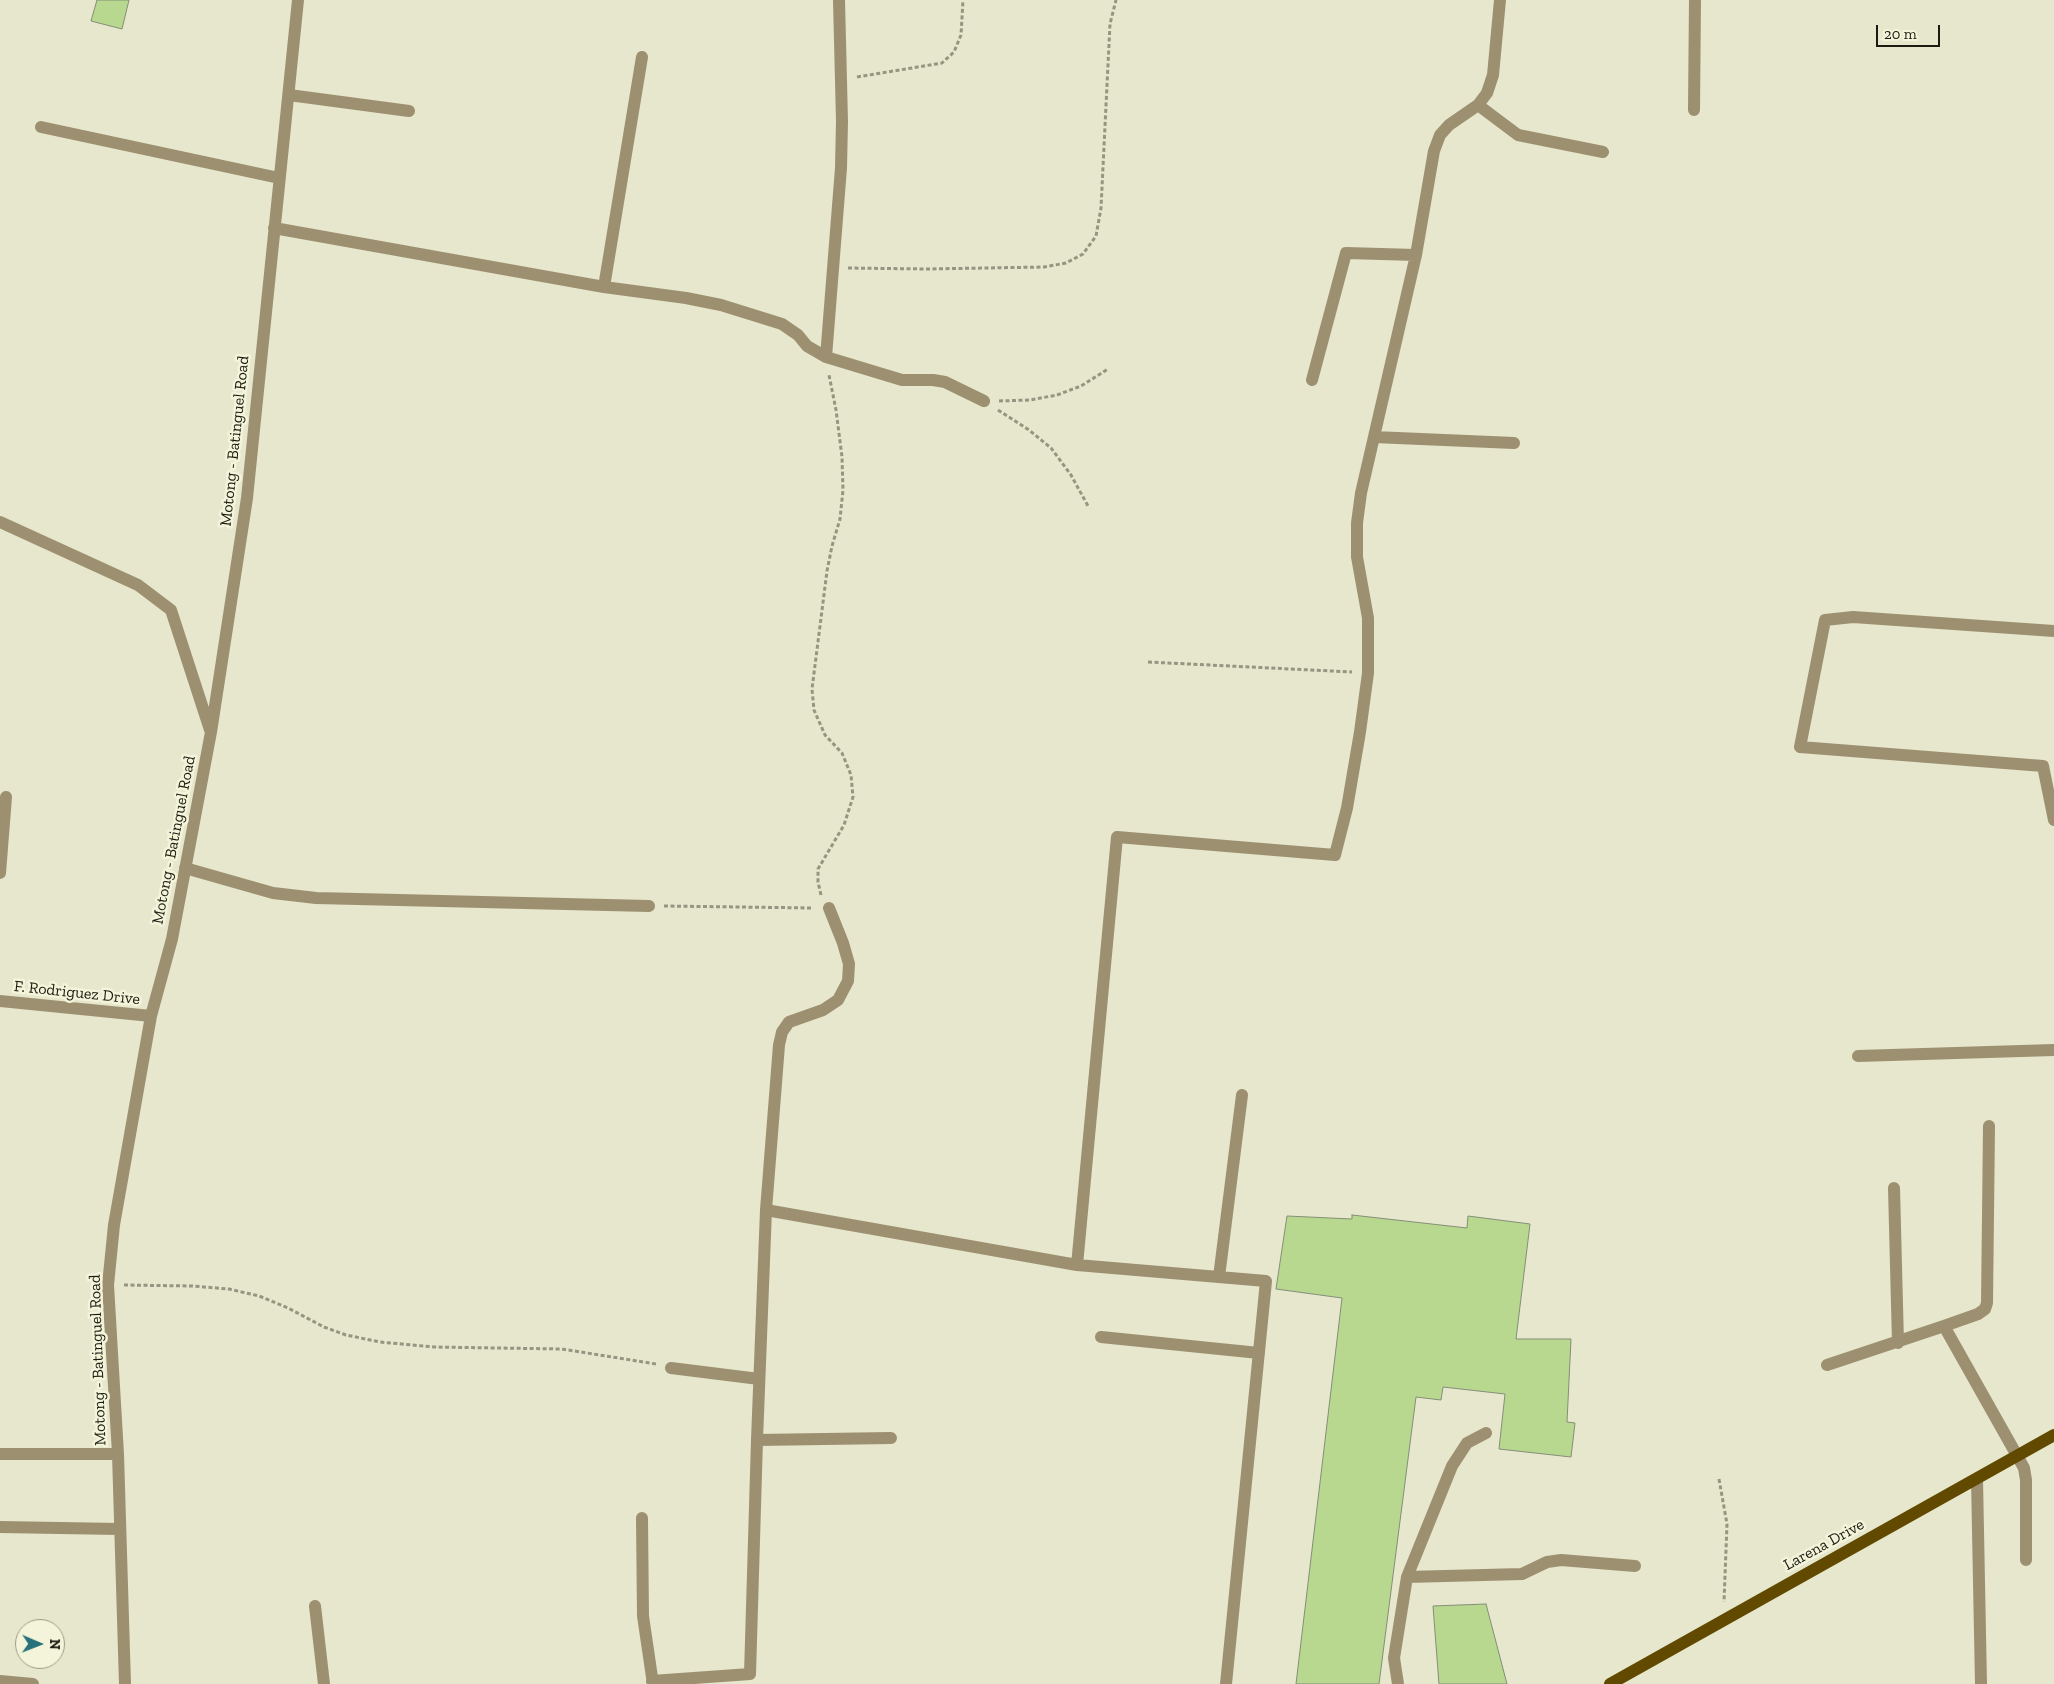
<!DOCTYPE html>
<style>
body{margin:0}
#map{position:relative;width:2054px;height:1684px;overflow:hidden;background:#e6e7cc;font-family:"Zilla Slab",serif}
canvas{display:block}
.north{position:absolute;left:15px;top:1619px;width:50px;height:50px;box-sizing:border-box;background:#f3f4d9;border:1px solid #9d9d89;border-radius:50%;rotate:91deg;font-size:14px;font-weight:700;line-height:20px;text-align:center;color:#1b1b11}
.north::after{content:'';display:block;margin:auto;width:18px;height:22px;background:#28717a;clip-path:polygon(50% 0,100% 100%,50% 72%,0 100%)}
.scale{position:absolute;left:1876px;top:25px;width:64px;height:22px;box-sizing:border-box;border:2px solid #1b1b11;border-top:0;padding-left:6px;font-size:15px;line-height:18px;white-space:nowrap;color:#1b1b11;-webkit-text-stroke:4px #f3f4d9;paint-order:stroke}
</style>
<div id="map">
<canvas width="2054" height="1684"></canvas>
<div class="north">N</div>
<div class="scale">20 m</div>
</div>
<script>
const g = document.querySelector('canvas').getContext('2d');
g.lineJoin = 'round';
function paint(path, color) { g.fillStyle = color; g.fill(path, 'evenodd'); }
const toPath = rows => new Path2D(rows.map(r => 'M' + r).join(''));
function strokePath(path, color, width, dash) { g.strokeStyle = color; g.lineWidth = width; g.lineCap = dash ? 'butt' : 'round'; g.setLineDash(dash || []); g.stroke(path); }
function write(font, color, halo, rows, align = 'center') {
  g.font = font + ' "Zilla Slab",serif'; g.lineWidth = 5; g.setLineDash([]); g.textBaseline = 'middle'; g.strokeStyle = halo; g.fillStyle = color; for (const [text, x, y, turn = 0] of rows) {
    g.save(); g.translate(x, y); g.rotate((+turn || 0) * Math.PI / 180); g.textAlign = isNaN(turn) ? turn : align; if (halo) g.strokeText(text, 0, 0); g.fillText(text, 0, 0); g.restore();
  }
}
const building = toPath([
 [97,0,129,0,122,29,91,21,97,0],
 [1352,1215,1467,1228,1468,1216,1530,1224,1516,1339,1571,1339,1567,1422,1575,1423,1571,1457,1499,1449,1505,1394,1443,1387,1441,1400,1416,1397,1379,1684,1296,1684,1342,1298,1276,1289,1287,1216,1352,1219,1352,1215],
 [1486,1604,1507,1684,1439,1684,1433,1606,1486,1604]
]);
paint(building, '#b8d890');
strokePath(building, '#848e78', 1);
strokePath(toPath([
 [857,77,942,63,954,52,961,35,963,0],
 [848,268,927,269,1044,267,1066,263,1083,254,1096,236,1101,208,1110,24,1116,0],
 [999,401,1030,400,1057,395,1081,386,1108,369],
 [998,410,1029,430,1051,448,1071,475,1088,506],
 [1148,662,1352,672],
 [821,895,818,882,818,869,844,825,853,797,851,775,842,753,825,735,814,710,812,689,827,571,832,546,840,519,843,490,842,457,836,410,829,375],
 [664,906,813,908],
 [124,1285,192,1286,229,1289,259,1296,288,1308,324,1327,346,1335,380,1342,434,1347,562,1349,656,1364],
 [1719,1479,1727,1524,1724,1602]
]), '#959681', 3, [4, 2.5]);
strokePath(toPath([
 [289,95,409,111],
 [1478,105,1518,135,1603,152],
 [1694,110,1695,0],
 [41,127,279,178],
 [274,228,604,287,686,298,721,305,782,324,798,335,807,346,826,357,902,380,933,380,945,382,984,401],
 [604,287,642,57],
 [826,357,841,168,842,121,839,0],
 [1312,380,1346,253,1416,255],
 [1374,437,1514,443],
 [0,522,138,585,171,610,210,730],
 [2054,631,1853,617,1825,620,1800,747,2043,766,2054,820],
 [185,868,273,893,316,898,649,906],
 [0,873,6,797],
 [0,1001,151,1016],
 [1858,1056,2054,1050],
 [1894,1188,1898,1343],
 [766,1210,1077,1265,1266,1281,1226,1684],
 [1077,1265,1117,837,1335,855,1347,808,1360,732,1368,673,1368,618,1357,557,1357,523,1361,493,1416,255,1434,151,1440,135,1449,125,1478,105,1487,93,1493,75,1500,0],
 [1219,1277,1242,1095],
 [1944,1326,2024,1468,2026,1480,2026,1560],
 [1101,1337,1259,1353],
 [1827,1365,1944,1326,1978,1314,1985,1309,1987,1303,1989,1126],
 [671,1368,759,1379],
 [757,1440,891,1438],
 [0,1454,118,1454],
 [1977,1479,1981,1684],
 [642,1518,643,1616,653,1684],
 [0,1527,119,1529],
 [1407,1577,1522,1574,1547,1562,1561,1560,1635,1566],
 [315,1606,324,1684],
 [0,1681,33,1684],
 [652,1681,750,1674,757,1440,766,1210,779,1045,782,1032,789,1022,823,1010,838,1000,848,981,849,964,843,943,829,908],
 [125,1684,118,1454,108,1285,114,1225,151,1016,172,939,211,732,247,498,298,0],
 [1398,1684,1394,1658,1407,1577,1452,1466,1467,1443,1486,1433]
]), '#9d9071', 12);
strokePath(toPath([
 [1610,1684,2054,1435]
]), '#614a00', 12);
write('16px', '#1b1b11', '#f3f4d9', [
 ["Motong - Batinguel Road",235,441,-84],
 ["Motong - Batinguel Road",174,840,-79],
 ["F. Rodriguez Drive",77,993,6],
 ["Motong - Batinguel Road",98,1360,-92],
 ["Larena Drive",1824,1545,-29]
]);
</script>
